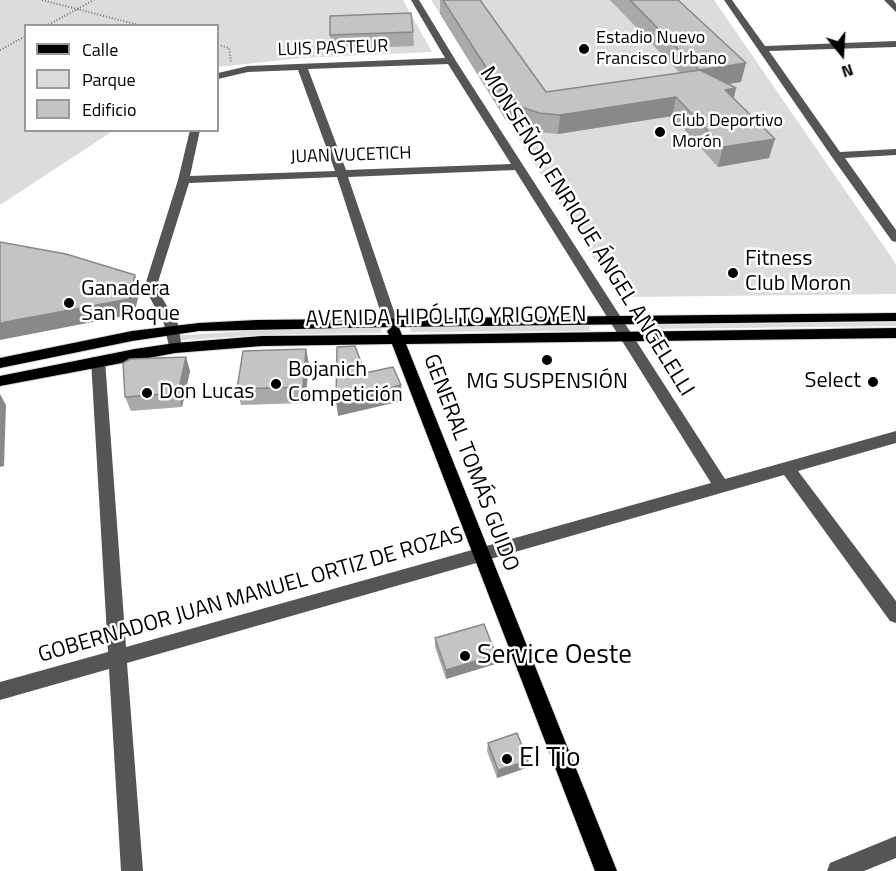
<!DOCTYPE html>
<meta charset="utf-8">
<style>
body{margin:0}
#map{position:relative;width:896px;height:871px;overflow:hidden;background:#fff;font-family:"Titillium Web",sans-serif}
canvas{display:block}
.legend{position:absolute;left:24px;top:24px;width:195px;height:108px;box-sizing:border-box;background:#fff;border:2px solid #999;margin:0;padding:8px 10px;list-style:none;font-size:18px;color:#000}
.legend li{display:flex;align-items:center;gap:12px;height:30px}
.legend b{width:30px;border:2px solid #999}
.north{position:absolute;left:812px;top:24px;width:60px;height:60px;-webkit-text-stroke:4px #fff;paint-order:stroke;rotate:162deg;font-size:16px;font-weight:700;line-height:24px;text-align:center;color:#000}
.north::after{content:'';display:block;margin:auto;width:21px;height:27px;background:#000;clip-path:polygon(50% 0,100% 100%,50% 72%,0 100%)}
</style>
<div id="map">
<canvas width="896" height="871"></canvas>
<ul class="legend">
<li><b style="height:8px;background:#000"></b>Calle</li>
<li><b style="height:16px;background:#dcdcdc"></b>Parque</li>
<li><b style="height:16px;background:#c4c4c4"></b>Edificio</li>
</ul>
<div class="north">N</div>
</div>
<script>
const g = document.querySelector('canvas').getContext('2d');
g.lineJoin = 'round';
function paint(path, color) { g.fillStyle = color; g.fill(path, 'evenodd'); }
const toPath = rows => new Path2D(rows.map(r => 'M' + r).join(''));
function strokePath(path, color, width, dash) { g.strokeStyle = color; g.lineWidth = width; g.lineCap = dash ? 'butt' : 'round'; g.setLineDash(dash || []); g.stroke(path); }
function write(font, color, halo, rows, align = 'center') {
  g.font = font + ' "Titillium Web",sans-serif'; g.lineWidth = 5; g.setLineDash([]); g.textBaseline = 'middle'; g.strokeStyle = halo; g.fillStyle = color; for (const [text, x, y, turn = 0] of rows) {
    g.save(); g.translate(x, y); g.rotate((+turn || 0) * Math.PI / 180); g.textAlign = isNaN(turn) ? turn : align; if (halo) g.strokeText(text, 0, 0); g.fillText(text, 0, 0); g.restore();
  }
}
paint(toPath([
 [0,0,403,0,432,52,301,58,218,67,218,26,26,26,26,130,113,131,0,205],
 [431,0,714,0,896,264,896,294,628,297,613,289],
 [896,322,896,326,648,329,647,325],
 [589,326,590,331,410,332,411,327],
 [382,328,381,333,262,335,169,341,171,336,262,330]
]), '#dcdcdc');
const major = toPath([
 [896,313,896,321,396,327,399,328,402,335,896,328,896,338,406,344,617,871,595,871,392,344,262,346,175,353,0,386,0,376,135,349,175,343,262,336,389,335,387,331,392,327,199,331,132,341,0,368,0,358,132,331,199,323,257,320,896,313]
]);
strokePath(major, '#dbdbdb', 2);
strokePath(toPath([
 [42,0,143,26],
 [46,26,94,0],
 [218,45,229,48,231,62],
 [0,50,26,36]
]), '#777', 2, [1, 2]);
paint(toPath([
 [411,0,419,0,456,61,725,479,896,431,896,443,798,471,896,601,896,623,890,621,784,475,127,663,143,871,121,871,109,669,0,700,0,682,108,652,91,360,93,357,103,357,105,360,126,647,711,483,515,170,348,177,398,323,391,327,384,323,337,177,189,183,158,282,161,296,178,324,182,348,175,353,170,351,164,324,149,296,146,282,178,180,190,130,200,130,190,176,335,171,298,70,248,72,218,79,218,73,248,66,445,58,411,0],
 [448,64,511,164,346,170,308,69,448,64],
 [724,0,732,0,765,46,896,41,896,47,769,51,840,152,896,149,896,155,845,158,896,230,896,242,892,241,832,157,724,0],
 [884,0,893,0,896,4,896,12,884,0],
 [896,836,896,858,864,871,827,871,830,863,896,836]
]), '#555');
paint(major, '#000');
paint(toPath([
 [440,0,480,0,546,92,680,73,610,0,678,0,741,82,728,84,736,88,734,98,769,158,718,167,672,116,558,134,538,132,517,125,512,118,505,119,440,14],
 [413,32,414,46,331,49,330,35],
 [186,357,190,371,182,407,131,411,125,397],
 [309,364,305,403,241,405,237,389],
 [435,638,495,664,446,679,435,647],
 [488,743,526,768,497,778,487,751]
]), '#a9a9a9');
paint(toPath([
 [746,63,741,82,695,89,699,70],
 [736,88,731,107,725,90],
 [676,97,672,116,558,134,560,115],
 [514,99,512,118,505,119,507,100],
 [775,139,769,158,718,167,723,147],
 [135,275,140,291,134,314,0,340,0,323],
 [306,349,309,364,305,403,303,387],
 [186,357,190,371,182,407,178,393],
 [401,385,402,401,338,416,336,401],
 [0,394,6,405,4,466,0,467],
 [496,655,495,664,446,679,446,670],
 [528,761,526,768,497,778,498,770]
]), '#898989');
const building = toPath([
 [443,0,480,0,546,92,700,70,736,88,725,90,775,139,723,147,676,97,560,115,539,113,519,106,514,99,507,100,443,0],
 [630,0,678,0,746,63,699,70,630,0],
 [411,13,413,32,330,35,330,16,411,13],
 [0,242,66,254,135,275,129,299,0,323,0,242],
 [355,346,365,373,393,367,401,385,336,401,337,347,355,346],
 [306,349,303,387,237,389,243,351,306,349],
 [186,357,178,393,125,397,123,363,130,359,186,357],
 [484,624,496,655,446,670,435,638,484,624],
 [517,733,528,761,498,770,488,743,517,733]
]);
paint(building, '#c4c4c4');
strokePath(building, '#898989', 1.5);
for (const [x, y, r, color] of [
 [584,49,6,"#000"],
 [660,132,6,"#000"],
 [733,273,6,"#000"],
 [69,303,6,"#000"],
 [547,360,6,"#000"],
 [873,382,6,"#000"],
 [276,384,6,"#000"],
 [147,393,6,"#000"],
 [465,656,6,"#000"],
 [507,759,6,"#000"]
]) { const dot = new Path2D(); dot.arc(x, y, r, 0, 2 * Math.PI); g.fillStyle = color; g.fill(dot); strokePath(dot, '#fff', 2); }
write('18px', '#000', '#fff', [
 ["Estadio Nuevo",596,39],
 ["Francisco Urbano",596,60],
 ["Club Deportivo",672,122],
 ["Morón",672,143]
], 'left');
write('18px', '#000', '#fff', [
 ["LUIS PASTEUR",333,49,-2],
 ["JUAN VUCETICH",351,156,-2]
]);
write('22px', '#000', '#fff', [
 ["MONSEÑOR ENRIQUE ÁNGEL ANGELELLI",586,232,58],
 ["AVENIDA HIPÓLITO YRIGOYEN",446,318,-1],
 ["GENERAL TOMÁS GUIDO",470,463,69],
 ["GOBERNADOR JUAN MANUEL ORTIZ DE ROZAS",251,596,-16]
]);
write('22px', '#000', '#fff', [
 ["Fitness",745,260],
 ["Club Moron",745,285],
 ["Ganadera",81,290],
 ["San Roque",81,315],
 ["Bojanich",288,371],
 ["Competición",288,396],
 ["Select",861,382,"right"],
 ["MG SUSPENSIÓN",547,383,"center"],
 ["Don Lucas",159,393]
], 'left');
write('27px', '#000', '#fff', [
 ["Service Oeste",477,656],
 ["El Tio",519,759]
], 'left');
</script>
